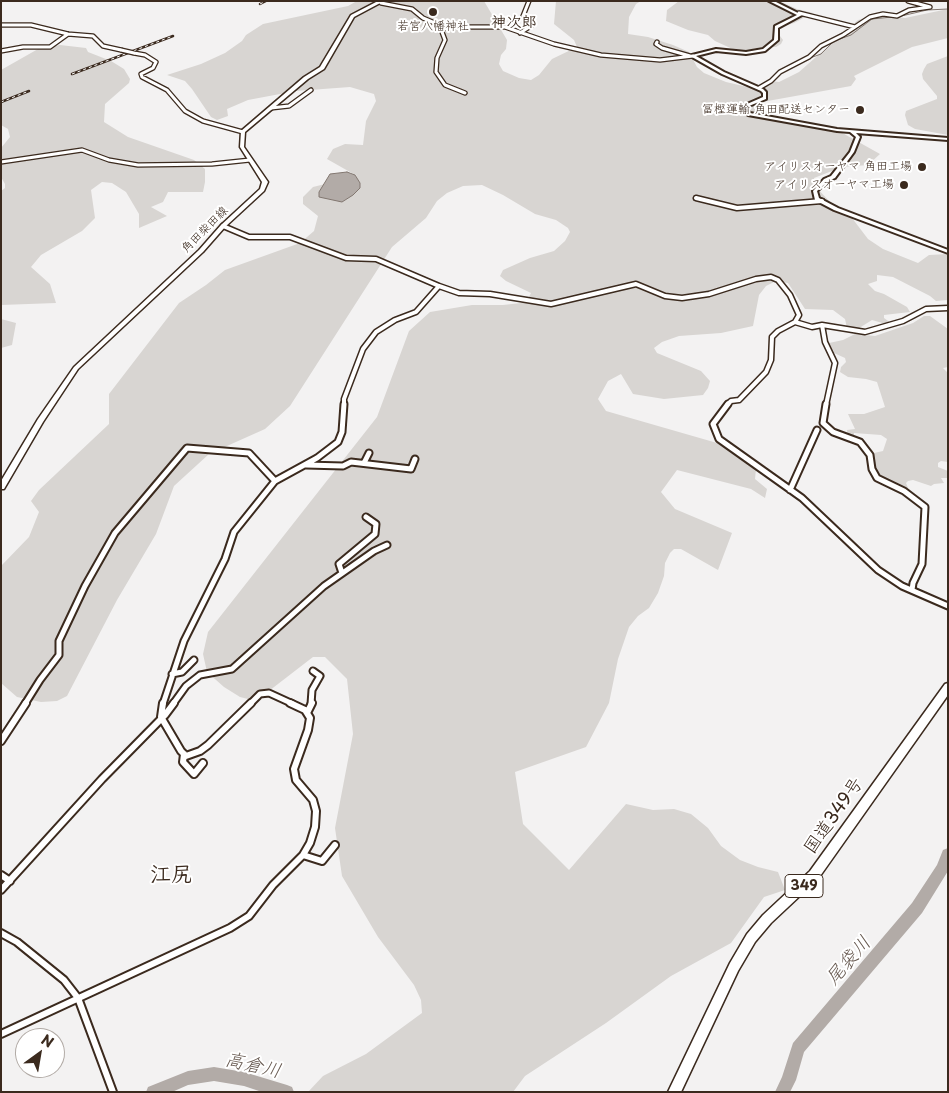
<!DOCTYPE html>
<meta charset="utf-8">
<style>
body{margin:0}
#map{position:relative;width:949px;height:1093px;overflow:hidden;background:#f3f2f2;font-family:"Playpen Sans",sans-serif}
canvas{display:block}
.frame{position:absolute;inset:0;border:2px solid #3b2a1e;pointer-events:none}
.north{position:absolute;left:15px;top:1028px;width:50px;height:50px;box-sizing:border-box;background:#fff;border:1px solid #b1aaa5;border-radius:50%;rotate:32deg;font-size:14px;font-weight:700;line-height:20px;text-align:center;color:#3b2a1e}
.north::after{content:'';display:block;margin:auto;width:18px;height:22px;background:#3b2a1e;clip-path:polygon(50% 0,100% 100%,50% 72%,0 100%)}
</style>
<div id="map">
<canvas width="949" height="1093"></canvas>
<div class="frame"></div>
<div class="north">N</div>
</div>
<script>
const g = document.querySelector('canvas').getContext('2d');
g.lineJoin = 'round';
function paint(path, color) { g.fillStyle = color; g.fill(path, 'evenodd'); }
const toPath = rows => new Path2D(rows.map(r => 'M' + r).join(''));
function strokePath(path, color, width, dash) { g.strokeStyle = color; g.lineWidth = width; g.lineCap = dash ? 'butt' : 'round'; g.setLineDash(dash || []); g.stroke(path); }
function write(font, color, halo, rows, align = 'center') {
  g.font = font + ' "Playpen Sans","Klee One",sans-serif'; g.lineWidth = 4; g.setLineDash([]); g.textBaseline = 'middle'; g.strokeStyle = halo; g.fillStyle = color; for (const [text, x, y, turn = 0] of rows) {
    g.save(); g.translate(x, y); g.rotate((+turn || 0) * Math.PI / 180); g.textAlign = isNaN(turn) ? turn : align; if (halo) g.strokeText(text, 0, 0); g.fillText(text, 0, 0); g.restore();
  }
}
paint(toPath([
 [357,1,484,1,507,40,506,49,501,55,499,64,503,71,519,78,531,80,539,75,552,59,577,47,574,40,554,24,556,1,641,1,636,4,629,17,628,34,648,37,673,45,689,52,697,67,704,73,726,82,756,89,771,81,779,82,799,72,858,20,880,15,905,18,948,9,948,38,912,47,854,76,856,79,851,86,762,102,764,109,771,115,788,122,837,130,880,154,868,165,842,167,814,178,815,186,831,203,852,218,868,239,883,249,918,263,929,255,948,254,948,300,936,301,930,296,893,277,877,275,877,281,868,284,875,291,884,294,907,307,910,312,884,315,884,318,891,323,889,325,872,320,856,330,847,328,845,319,833,310,805,309,788,283,776,281,766,286,759,295,753,326,721,333,679,336,662,342,654,348,657,353,701,371,710,381,708,388,703,395,664,399,633,394,621,374,608,381,598,399,606,411,724,445,756,469,755,479,767,489,765,498,751,489,677,470,661,492,675,509,732,533,718,570,681,549,674,549,670,553,665,563,664,576,658,593,649,608,638,616,629,627,618,659,609,703,586,747,515,772,523,824,569,870,626,804,653,810,674,809,691,814,708,828,721,846,740,860,758,867,778,872,785,890,764,897,731,943,671,976,606,1023,525,1076,513,1092,308,1092,323,1076,366,1054,422,1013,421,1000,414,985,378,937,342,876,335,828,353,734,347,679,325,657,313,657,265,694,252,700,240,697,224,687,207,672,203,654,208,632,377,417,409,331,430,312,472,305,503,305,521,303,529,297,531,293,506,281,500,276,503,270,530,258,554,251,565,241,570,232,568,228,556,220,535,214,503,195,482,185,463,186,447,193,437,201,426,218,392,247,290,406,265,429,209,454,174,486,156,534,117,600,67,696,57,701,41,702,17,697,1,683,1,566,29,537,39,512,31,501,39,490,109,424,109,394,179,303,206,285,225,270,300,243,314,231,318,216,303,204,303,197,313,187,357,176,327,159,333,149,345,144,363,145,366,121,376,101,374,94,350,87,296,91,248,100,227,109,228,116,217,120,211,117,192,89,185,81,167,75,201,64,225,53,242,41,246,35,263,24,348,6],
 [679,1,779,1,797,9,813,13,794,23,777,28,777,32,783,40,781,44,776,47,761,47,744,51,737,51,715,41,708,35,688,30,666,21,667,10],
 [60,45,86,48,88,52,111,61,124,69,130,79,129,83,105,104,104,122,128,137,194,160,205,169,205,182,203,192,168,192,163,202,151,207,167,216,139,228,139,214,126,192,112,183,102,182,91,190,95,218,82,231,41,255,31,267,50,284,56,303,1,305,1,191,5,188,5,184,1,177,1,148,10,137,8,129,1,125,1,70,38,49],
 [948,56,948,135,915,129,908,125,905,115,906,111,937,99,937,96,923,79,922,74,924,69,927,64],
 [924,316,930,316,948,329,948,367,943,368,948,373,948,462,941,461,938,463,938,467,948,471,948,478,941,478,944,483,934,484,931,486,913,480,908,481,906,483,910,493,879,478,873,468,874,453,883,451,887,439,881,435,854,433,854,437,848,437,847,430,855,429,848,414,864,414,885,407,877,382,866,379,848,377,840,372,841,367,846,362,845,358,834,353,829,343,843,340,855,334,875,336,913,323],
 [1,319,16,323,12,345,1,348]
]), '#d8d5d2');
const water = toPath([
 [347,172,355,175,360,183,360,188,353,195,342,202,319,197,319,192,330,174,347,172]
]);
paint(water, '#b2aba7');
strokePath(water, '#827770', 1);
strokePath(toPath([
 [897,17,927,10,948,9],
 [810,58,821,54,834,41,851,35,872,19,892,17]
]), '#827770', 1);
paint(toPath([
 [948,848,948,871,922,913,804,1052,796,1080,790,1092,775,1092,782,1077,793,1043,912,903,937,865,943,850,948,848],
 [214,1067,244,1072,287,1085,292,1087,294,1092,262,1092,244,1086,214,1081,188,1085,172,1092,146,1092,148,1087,188,1071,214,1067]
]), '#b2aba7');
const minorFar3 = toPath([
 [381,3,412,9,423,18,437,24,460,27,505,27,554,44,601,55,660,60,693,56],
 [799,13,855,27],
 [1,25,31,25,68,34,93,36,103,46,121,50],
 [445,25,442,32,445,40,437,58,436,72,445,85,465,93],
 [520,33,534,24,523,16,529,1],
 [657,42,656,44,662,48,690,56],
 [1,51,23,47,50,47,68,34],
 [134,53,145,55,156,62,153,68,141,74,142,77,167,90,185,111,203,121,243,132],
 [759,88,771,81,780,72,809,57,821,46,843,35,870,17,883,14,897,16,909,10,930,7,908,1],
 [271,108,289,106,311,90],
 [1,162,82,150,109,160,138,165,212,164,250,160]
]);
const minorFar2 = toPath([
 [696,198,737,208,822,201],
 [223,226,249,237,290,237,346,258,376,259,439,286,416,312,395,320,376,332,363,349,344,399,344,405],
 [439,286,459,293,490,294,551,304,636,284,665,296,682,298,709,294,756,279,771,277,778,280,790,295,799,315,795,322,778,331,772,337,771,360,766,372,739,400,731,401,727,405],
 [795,322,812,327,822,325,865,332,903,321,926,309,948,308],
 [822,325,825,342,835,363,826,405]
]);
const minorFar1 = toPath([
 [728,404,713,424,719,439,802,498,878,570,902,586,948,606],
 [826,404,823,423,833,432,860,442,870,455,872,469,877,478,904,491,925,507,922,564,913,583,912,590],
 [364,463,369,453],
 [306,465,343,466,351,462,411,469,415,459],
 [790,490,817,430],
 [342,573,339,564,375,534,376,524,366,517],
 [172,674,182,672,194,660],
 [25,704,40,680,59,655,59,641,85,586,115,533,187,448,249,453,275,481],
 [163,704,184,641,225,559,234,532,275,481,317,458,338,442,342,432,344,404],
 [173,704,186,686,200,675,232,669,324,586,374,551,387,545],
 [250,704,260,694,269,693,293,704],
 [311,704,312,690,320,676,313,671]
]);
const minor = toPath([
 [163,703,161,717,181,751,186,756,200,751,208,745,251,703],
 [307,713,312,703],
 [1,741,26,703],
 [184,754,183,762,194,774,203,763],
 [303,855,322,861,335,845],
 [1,875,10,881],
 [1,890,102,779,165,715,174,703],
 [1,933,17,942,64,980,78,998,113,1092],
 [1,1034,230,928,249,916,273,885,303,855,310,843,315,827,316,811,313,800,296,780,294,769,308,730,310,718,305,710,290,703]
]);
const tertiary = toPath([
 [769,1,774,1,802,15,778,28,778,40,765,51,746,54,716,51,696,56,724,72,763,89,766,92,766,99,749,106,746,109,750,113,837,129,948,138,948,140,856,133,860,137,854,152,835,178,828,181,817,191,819,198,838,208,948,250,948,253,834,210,815,200,813,191,824,179,831,176,850,152,856,137,850,132,837,131,748,115,742,110,742,108,747,104,763,97,763,93,761,91,722,74,692,57,692,55,716,49,746,52,763,49,774,40,775,26,797,15,769,1]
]);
const secondary = toPath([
 [378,1,384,1,354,17,324,69,308,79,245,132,244,147,268,182,264,191,225,227,203,252,78,369,43,422,4,489,1,489,1,481,38,419,74,367,199,250,221,225,260,189,262,182,240,147,241,131,304,77,320,67,351,15,378,1]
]);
const trunk = toPath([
 [948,683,948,695,818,879,771,923,755,942,738,971,681,1092,668,1092,730,963,747,934,763,915,810,871,945,684,948,683]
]);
strokePath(minorFar3, '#3b2a1e', 5.5);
strokePath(minorFar2, '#3b2a1e', 7);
strokePath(minorFar1, '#3b2a1e', 9);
strokePath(minor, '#3b2a1e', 10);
strokePath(tertiary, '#3b2a1e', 4);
strokePath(secondary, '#3b2a1e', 3);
strokePath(trunk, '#3b2a1e', 3);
strokePath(minorFar3, '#fff', 3);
strokePath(minorFar2, '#fff', 4);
strokePath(minorFar1, '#fff', 5);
strokePath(minor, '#fff', 6);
paint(tertiary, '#fff');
paint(secondary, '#fff');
paint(trunk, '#fff');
const rail = toPath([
 [260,4,266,1],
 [72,74,173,36],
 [1,102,29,91]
]);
strokePath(rail, '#3b2a1e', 2.5);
strokePath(rail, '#fff', 1, [3]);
const minorBridge = toPath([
 [121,50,134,53]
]);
strokePath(minorBridge, '#3b2a1e', 5.5, []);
strokePath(minorBridge, '#fff', 3);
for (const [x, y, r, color] of [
 [433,12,5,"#3b2a1e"],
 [860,110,5,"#3b2a1e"],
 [922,167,5,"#3b2a1e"],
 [904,185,5,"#3b2a1e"]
]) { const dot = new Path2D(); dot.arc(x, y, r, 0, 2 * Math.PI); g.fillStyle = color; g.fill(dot); strokePath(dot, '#fff', 2); }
write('12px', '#3b2a1e', '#fff', [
 ["若宮八幡神社",433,27,"center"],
 ["冨樫運輸 角田配送センター",850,110],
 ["アイリスオーヤマ 角田工場",912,167],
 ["アイリスオーヤマ工場",894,185]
], 'right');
write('12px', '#3b2a1e', '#fff', [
 ["角田柴田線",205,230,-45]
]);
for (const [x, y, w] of [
 [804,886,38]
]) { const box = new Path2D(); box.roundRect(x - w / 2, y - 11.5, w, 23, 4); g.fillStyle = '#fff'; g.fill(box); strokePath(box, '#3b2a1e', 1); }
write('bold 14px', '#3b2a1e', null, [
 ["349",804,886]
]);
write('bold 15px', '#3b2a1e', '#fff', [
 ["神次郎",514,23]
]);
write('18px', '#3b2a1e', '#fff', [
 ["国道349号",834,816,-55]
]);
write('italic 19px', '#65574e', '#fff', [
 ["尾袋川",849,961,-49],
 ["高倉川",253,1066,13]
]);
write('bold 21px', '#3b2a1e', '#fff', [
 ["江尻",171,875]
]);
</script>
